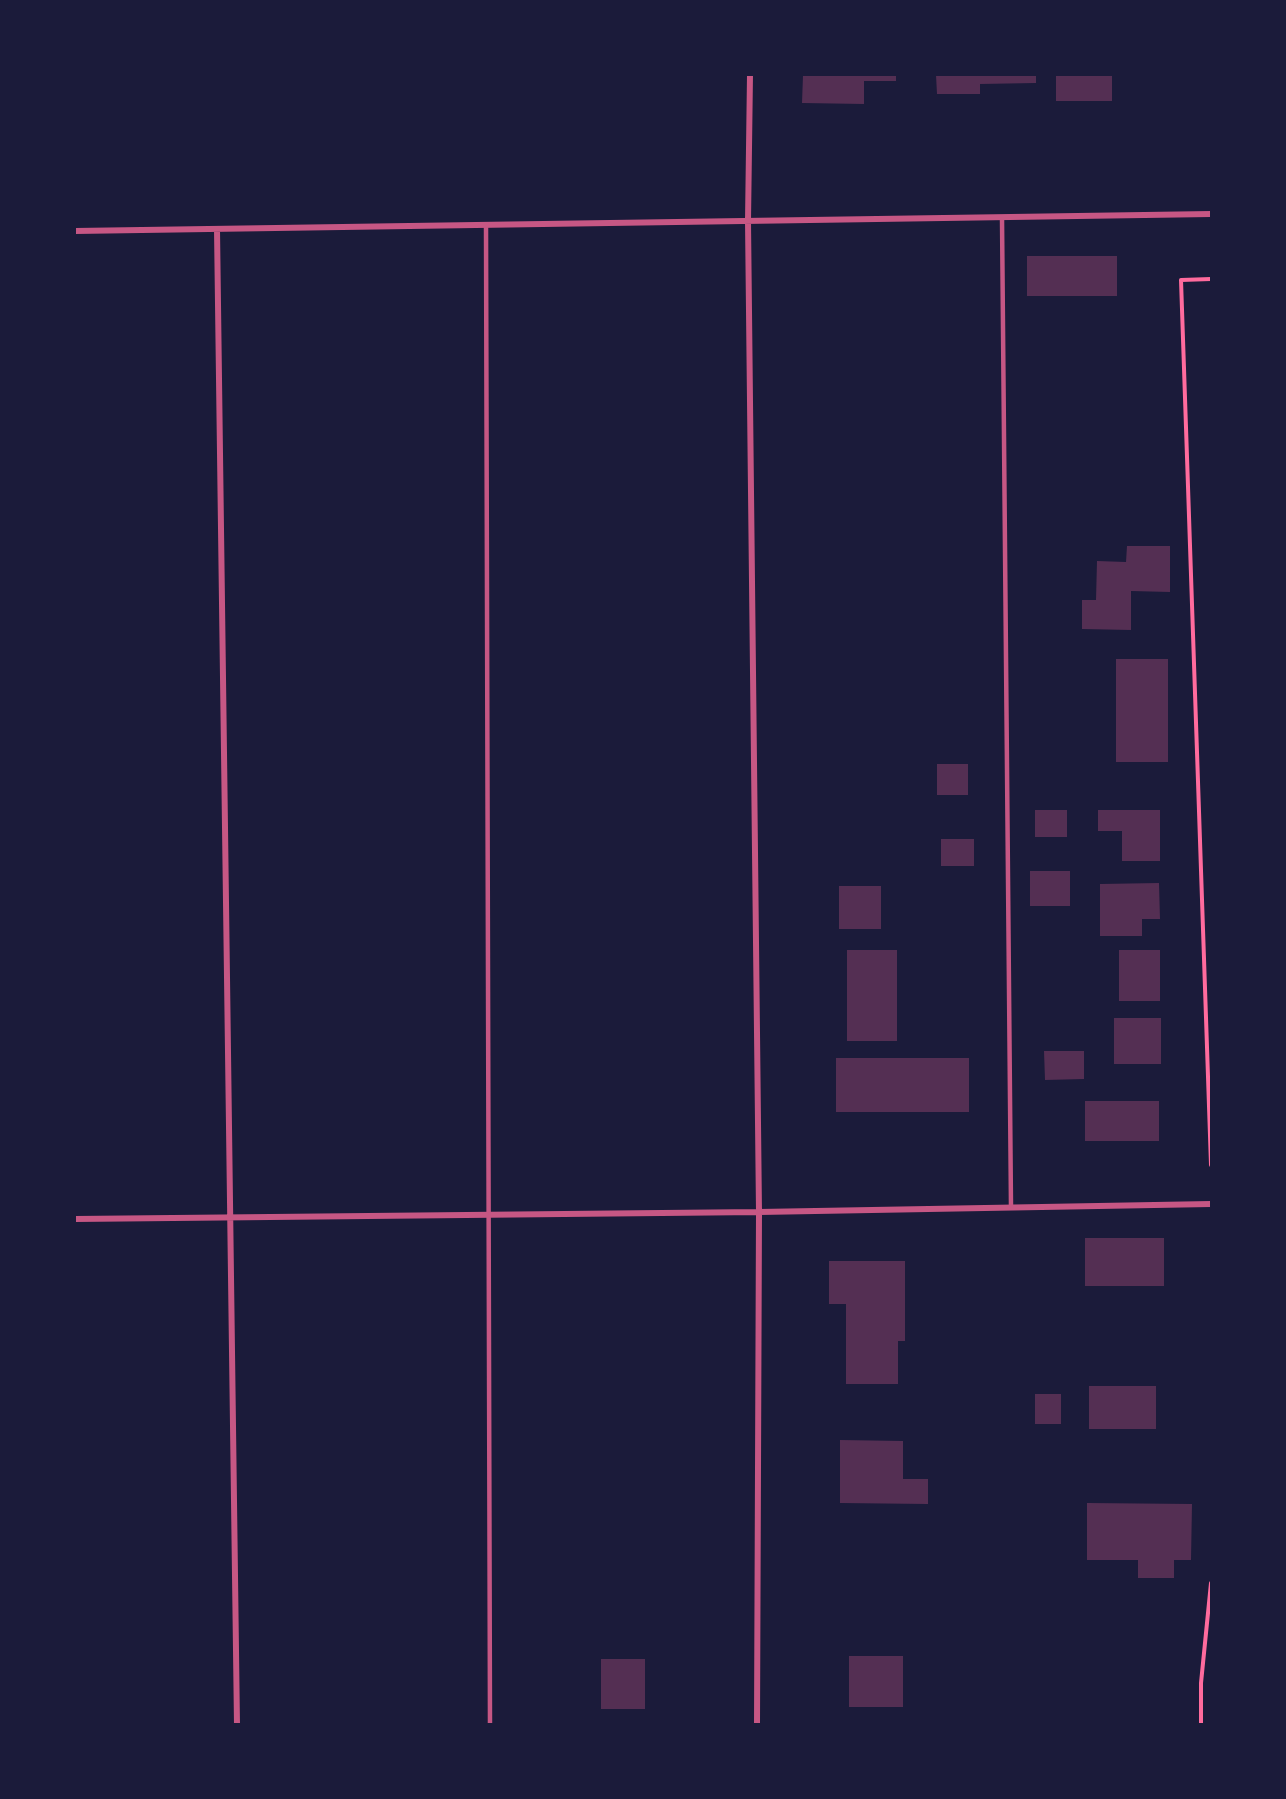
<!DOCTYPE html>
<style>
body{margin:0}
#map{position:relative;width:1286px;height:1799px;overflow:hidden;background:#1b1b3a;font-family:"Source Sans 3",sans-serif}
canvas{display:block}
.frame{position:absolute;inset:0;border:76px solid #1b1b3a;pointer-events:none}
</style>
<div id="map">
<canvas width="1286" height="1799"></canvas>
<div class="frame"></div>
</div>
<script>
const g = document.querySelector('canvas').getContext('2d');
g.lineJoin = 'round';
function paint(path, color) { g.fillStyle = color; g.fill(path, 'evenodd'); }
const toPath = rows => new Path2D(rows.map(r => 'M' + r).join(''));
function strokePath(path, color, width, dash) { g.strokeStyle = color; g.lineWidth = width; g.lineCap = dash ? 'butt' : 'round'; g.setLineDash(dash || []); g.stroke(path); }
paint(toPath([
 [803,75,896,75,896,81,864,81,864,104,802,103],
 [936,75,1036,75,1036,83,980,84,980,94,937,94],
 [1056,75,1112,75,1112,101,1056,101],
 [1027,256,1117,256,1117,296,1027,296],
 [1127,546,1170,546,1170,592,1131,591,1131,630,1082,629,1082,600,1096,600,1097,561,1126,562],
 [1116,659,1168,659,1168,762,1116,762],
 [937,764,968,764,968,795,937,795],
 [1035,810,1067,810,1067,837,1035,837],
 [1098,810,1160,810,1160,861,1122,861,1122,831,1098,831],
 [941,839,974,839,974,866,941,866],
 [1030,871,1070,871,1070,906,1030,906],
 [1159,883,1160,919,1142,919,1142,936,1100,936,1100,884],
 [839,886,881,886,881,929,839,929],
 [847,950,897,950,897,1041,847,1041],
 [1119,950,1160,950,1160,1001,1119,1001],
 [1114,1018,1161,1018,1161,1064,1114,1064],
 [1044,1051,1084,1051,1084,1079,1045,1080],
 [836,1058,969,1058,969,1112,836,1112],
 [1085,1101,1159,1101,1159,1141,1085,1141],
 [1085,1238,1164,1238,1164,1286,1085,1286],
 [829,1261,905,1261,905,1341,898,1341,898,1384,846,1384,846,1304,829,1304],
 [1089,1386,1156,1386,1156,1429,1089,1429],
 [1035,1394,1061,1394,1061,1424,1035,1424],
 [840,1440,903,1441,903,1479,928,1479,928,1504,840,1503],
 [1087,1503,1192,1504,1191,1560,1174,1560,1174,1578,1138,1578,1138,1560,1087,1560],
 [849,1656,903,1656,903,1707,849,1707],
 [601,1659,645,1659,645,1709,601,1709]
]), '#542f53');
strokePath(toPath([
 [1211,279,1181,280,1211,1165],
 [1201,1724,1201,1683,1211,1583]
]), '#ff6b9d', 4);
strokePath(toPath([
 [1002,218,1011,1207],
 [486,225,490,1724]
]), '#c65784', 4.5);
strokePath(toPath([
 [750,75,748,221,759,1212,757,1724],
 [217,229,237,1724],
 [75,231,1211,214],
 [75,1219,759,1212,1211,1204]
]), '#c65784', 6);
</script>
